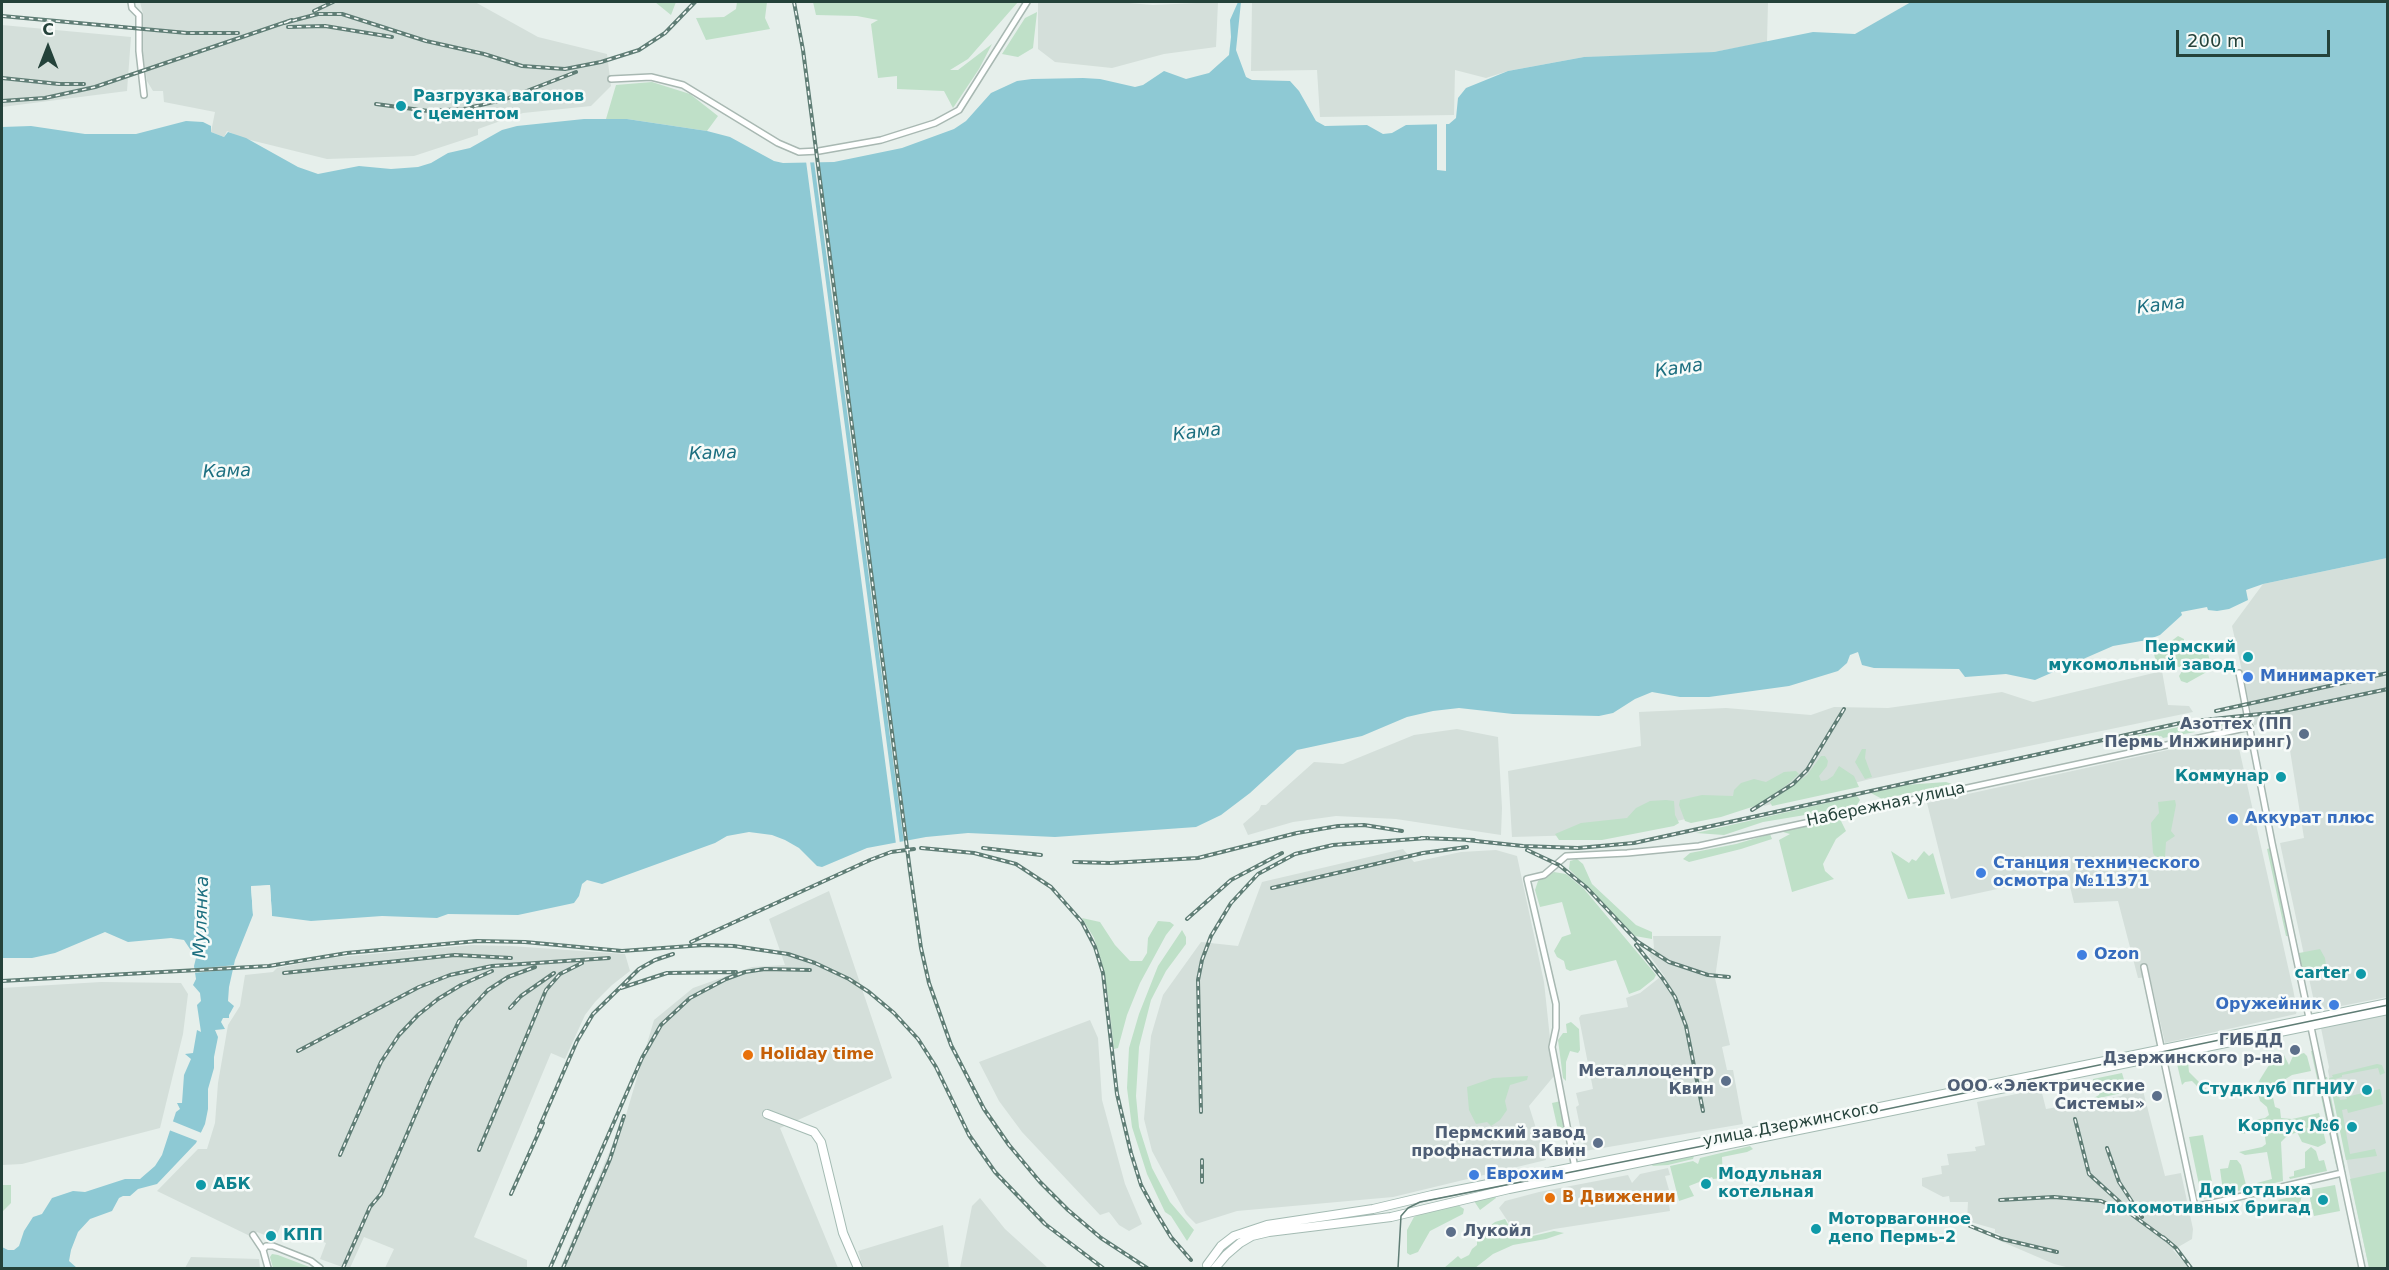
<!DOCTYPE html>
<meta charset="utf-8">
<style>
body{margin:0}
#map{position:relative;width:2389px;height:1270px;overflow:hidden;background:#e6efeb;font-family:"DejaVu Sans",sans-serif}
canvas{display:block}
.frame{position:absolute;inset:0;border:3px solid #24423a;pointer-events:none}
.north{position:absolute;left:18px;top:18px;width:60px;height:60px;-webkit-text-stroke:4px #f7fbf9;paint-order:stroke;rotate:0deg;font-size:16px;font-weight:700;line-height:24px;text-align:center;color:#24423a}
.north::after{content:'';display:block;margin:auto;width:21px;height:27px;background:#24423a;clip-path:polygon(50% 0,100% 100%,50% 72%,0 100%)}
.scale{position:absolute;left:2176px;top:30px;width:154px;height:27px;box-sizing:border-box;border:3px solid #24423a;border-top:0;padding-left:8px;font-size:18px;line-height:21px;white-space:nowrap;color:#24423a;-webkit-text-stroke:4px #f7fbf9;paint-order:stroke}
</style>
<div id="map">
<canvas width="2389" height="1270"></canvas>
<div class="frame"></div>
<div class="north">С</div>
<div class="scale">200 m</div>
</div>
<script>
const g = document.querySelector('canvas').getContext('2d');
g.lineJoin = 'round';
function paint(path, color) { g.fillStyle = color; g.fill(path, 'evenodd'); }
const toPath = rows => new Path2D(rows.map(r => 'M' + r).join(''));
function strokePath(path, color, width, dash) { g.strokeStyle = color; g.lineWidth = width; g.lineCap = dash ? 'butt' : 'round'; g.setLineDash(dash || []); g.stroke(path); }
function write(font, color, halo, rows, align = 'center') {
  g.font = font + ' "DejaVu Sans",sans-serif'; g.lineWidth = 5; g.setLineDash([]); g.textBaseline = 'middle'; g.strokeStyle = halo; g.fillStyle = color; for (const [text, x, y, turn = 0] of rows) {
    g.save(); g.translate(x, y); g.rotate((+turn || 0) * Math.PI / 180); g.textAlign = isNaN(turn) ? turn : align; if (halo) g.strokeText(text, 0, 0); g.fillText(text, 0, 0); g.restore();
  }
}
paint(toPath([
 [140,2,475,2,538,37,607,54,611,86,591,106,523,113,478,129,478,135,414,156,327,159,242,138,227,131,224,137,211,132,215,112,164,102,163,91,153,91,147,81,142,49,143,14],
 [1038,2,1117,2,1153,5,1218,2,1216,47,1164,54,1112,68,1055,62,1038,49],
 [1252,2,1768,2,1767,42,1714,52,1676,55,1584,57,1508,71,1486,78,1455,70,1454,115,1320,117,1317,70,1251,71],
 [2,25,131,37,127,91,2,107],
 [2387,558,2387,997,2316,1011,2280,843,2304,838,2285,719,2254,725,2232,626,2263,584],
 [2162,671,2168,705,2189,706,2193,712,1870,779,1764,806,1762,802,1641,829,1581,835,1512,837,1508,771,1641,746,1639,712,1726,708,1811,715,1834,707,1888,708,2002,692,2033,702],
 [1457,729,1498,737,1502,808,1501,835,1396,819,1336,816,1293,822,1248,835,1243,824,1259,810,1261,805,1266,805,1314,762,1343,764,1414,735],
 [2236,735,2293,989,2297,1010,2296,1014,2165,1043,2150,977,2138,978,2118,901,2074,903,2067,874,1951,899,1927,803],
 [1403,849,1414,862,1461,852,1496,850,1517,856,1544,982,1554,1076,1529,1106,1546,1160,1393,1197,1237,1211,1196,1224,1186,1214,1152,1151,1144,1119,1151,1036,1163,995,1201,942,1238,946,1262,882],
 [829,891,892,1078,780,1128,838,1268,560,1268,614,1141,618,1142,654,1020,693,988,752,967,785,965,769,919],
 [1653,936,1721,936,1715,978,1730,1045,1722,1047,1727,1070,1733,1070,1743,1124,1585,1151,1576,1107,1579,1105,1576,1093,1593,1089,1579,1018,1581,1015,1628,1007,1626,998,1640,993,1659,978,1661,980,1665,977,1649,955,1654,948],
 [471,945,511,946,625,954,630,971,612,985,595,1002,585,1015,565,1059,551,1053,474,1237,527,1260,527,1268,385,1268,394,1249,364,1237,350,1268,345,1268,320,1259,326,1243,281,1225,275,1239,257,1232,252,1237,157,1191,198,1149,207,1149,215,1123,218,1083,228,1025,240,1006,245,975,273,972,277,968,329,958],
 [101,982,181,983,188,994,183,1034,160,1128,22,1164,2,1165,2,988],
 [2387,1014,2387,1268,2369,1268,2328,1071,2329,1067,2321,1028],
 [1090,1020,1098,1038,1102,1100,1125,1184,1142,1224,1129,1231,1119,1225,1109,1212,1100,1215,1022,1132,999,1101,979,1062],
 [2141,1083,2165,1176,2181,1173,2193,1229,2192,1239,2173,1250,2189,1268,2070,1268,2054,1264,1998,1240,2000,1234,1995,1233,1995,1229,1967,1221,1968,1202,1950,1202,1949,1196,1943,1197,1922,1186,1922,1178,1942,1174,1941,1166,1949,1165,1947,1154,1976,1151,1975,1147,1985,1145,1977,1102,2041,1089,2046,1109,2121,1096,2127,1090,2126,1087],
 [1668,1168,1670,1175,1665,1176,1669,1190,1667,1190,1670,1211,1554,1229,1519,1238,1499,1208,1505,1201,1539,1192,1628,1175,1632,1183,1640,1174],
 [980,1198,1005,1229,1048,1268,960,1268,972,1206],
 [943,1225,949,1268,863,1268,858,1251],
 [191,1257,259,1259,260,1268,185,1268]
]), '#d4dfda');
paint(toPath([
 [655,2,676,2,671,15],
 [737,2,767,2,765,18,770,29,706,40,696,18,724,17,736,9],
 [813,2,1018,2,968,59,950,70,958,70,992,44,979,69,953,108,944,91,897,89,897,76,878,78,871,24,878,20,857,16,816,15],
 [1037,12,1033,48,1018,57,1002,54,1025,18],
 [652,82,690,94,718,116,707,131,627,119,606,119,616,85],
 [2178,636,2184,639,2184,644,2188,646,2205,642,2212,669,2187,683,2181,681,2179,676,2184,668,2156,662,2154,654],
 [2243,717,2243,721,2201,730,2199,722],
 [2193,724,2195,732,2163,738,2161,736,2129,747,2126,738],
 [1862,749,1866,749,1865,758,1872,777,1865,779,1855,762],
 [1821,756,1825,756,1828,761,1827,766,1819,776,1821,781,1827,780,1833,776,1839,766,1854,776,1859,787,1772,806,1770,802,1807,775],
 [1796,771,1799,774,1788,784,1758,805,1721,817,1691,823,1685,821,1679,805,1680,800,1702,795,1733,796,1734,790,1741,783,1754,779,1766,782,1784,772],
 [1946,782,1952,784,1882,799,1871,793,1905,785],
 [1857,796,1860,800,1857,805,1847,808,1763,822,1724,835,1696,833],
 [1666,800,1674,801,1675,815,1679,823,1674,826,1602,840,1559,840,1555,834,1581,823,1627,818,1636,808,1650,801],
 [2175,800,2176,805,2171,831,2175,836,2166,842,2165,857,2182,858,2168,863,2159,862,2153,853,2151,823,2159,813,2158,802],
 [1843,816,1841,821,1846,831,1836,839,1823,864,1825,871,1834,879,1792,892,1779,840,1790,834,1783,832,1789,828],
 [1770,834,1772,839,1741,849,1689,862,1683,859,1690,853,1736,844],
 [2275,847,2276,847,2299,953,2320,949,2325,958,2327,972,2304,976,2303,983],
 [2270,848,2288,936,2286,936,2267,849],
 [1891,851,1909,863,1912,859,1916,861,1924,851,1929,856,1933,853,1945,894,1908,899],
 [1577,859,1583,864,1592,884,1636,925,1652,932,1652,939,1635,936,1569,869,1570,861],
 [1554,872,1566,874,1584,889,1652,970,1656,975,1654,979,1640,990,1629,994,1616,960,1570,971,1566,969,1564,961,1557,957,1554,951,1562,937,1571,934,1562,902,1540,907,1535,890,1538,881],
 [1082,918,1100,922,1115,945,1130,961,1142,961,1147,953,1148,938,1158,921,1170,922,1174,925,1166,935,1140,983,1127,1015,1118,1048,1114,1049,1108,996,1102,964,1094,938],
 [1182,930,1186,937,1186,944,1166,971,1151,1000,1139,1047,1136,1096,1139,1127,1152,1168,1170,1202,1194,1230,1187,1241,1171,1216,1165,1212,1147,1174,1132,1127,1127,1088,1129,1048,1139,1014,1158,966],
 [1571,1022,1579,1029,1580,1050,1578,1053,1570,1051,1566,1062,1566,1081,1563,1078,1558,1040,1563,1033,1567,1033,1566,1024],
 [2314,1050,2338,1165,2336,1165,2311,1051],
 [2304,1053,2307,1056,2311,1071,2292,1075,2271,1088,2275,1107,2280,1109,2281,1118,2292,1119,2319,1113,2326,1143,2318,1147,2302,1142,2297,1132,2286,1137,2281,1142,2283,1181,2258,1187,2257,1183,2272,1179,2267,1152,2245,1155,2239,1152,2262,1147,2266,1144,2264,1130,2241,1134,2244,1122,2265,1118,2269,1115,2267,1107,2260,1101,2257,1090,2259,1081,2269,1065,2278,1056,2284,1055,2289,1065,2293,1056],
 [2188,1062,2189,1072,2208,1091,2203,1092,2192,1081,2185,1082,2182,1085,2177,1064],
 [2377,1064,2382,1065,2385,1073,2380,1075,2378,1068,2342,1075,2342,1077,2335,1079,2340,1100,2347,1099,2346,1097,2380,1089,2383,1104,2348,1113,2347,1109,2342,1110,2350,1154,2375,1149,2377,1156,2346,1160,2329,1078,2333,1077,2332,1075],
 [2122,1073,2125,1083,2122,1093,2090,1100,2099,1095,2100,1091,2099,1086,2093,1084,2093,1079],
 [1528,1076,1527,1080,1510,1085,1505,1101,1507,1110,1500,1120,1491,1126,1487,1122,1476,1124,1469,1110,1467,1087,1493,1078],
 [2325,1077,2327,1077,2345,1168,2343,1169],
 [1561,1101,1566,1131,1564,1132,1558,1130,1552,1103],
 [2203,1135,2214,1192,2223,1191,2220,1169,2228,1168,2230,1160,2237,1160,2241,1165,2247,1189,2202,1199,2189,1137],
 [1750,1146,1753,1149,1747,1152,1722,1157,1723,1178,1713,1179,1712,1177,1689,1186,1694,1196,1679,1201,1670,1166,1693,1161,1698,1164,1700,1158],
 [2311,1147,2316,1151,2319,1161,2324,1160,2327,1171,2290,1179,2289,1177,2294,1176,2294,1171,2305,1168,2305,1152],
 [1686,1156,1694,1156,1693,1159,1668,1165,1652,1166,1655,1162],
 [2387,1171,2387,1268,2369,1268,2350,1179],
 [2,1185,11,1185,11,1203,2,1212],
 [2335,1185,2340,1211,2314,1216,2308,1190],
 [2302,1194,2300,1204,2287,1207,2281,1206,2278,1200],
 [1495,1195,1496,1198,1480,1210,1474,1201],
 [1458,1205,1464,1209,1463,1214,1430,1231,1418,1252,1410,1255,1407,1253,1407,1230,1414,1217,1422,1213],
 [1505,1219,1516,1238,1520,1239,1554,1231,1564,1233,1546,1239,1513,1245,1493,1254,1475,1268,1444,1268,1458,1256,1461,1259,1469,1255,1472,1249,1477,1245,1477,1239,1487,1235,1487,1228,1495,1222],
 [272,1254,278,1255,312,1268,273,1268,270,1257]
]), '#bfe0c8');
paint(toPath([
 [1238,2,1241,2,1236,50,1246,77,1252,80,1290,81,1299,91,1316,121,1325,126,1367,125,1383,134,1392,133,1406,125,1449,124,1456,118,1458,98,1466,88,1508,71,1584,57,1714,52,1813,32,1855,34,1911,2,2387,2,2387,558,2263,584,2246,590,2248,600,2229,609,2217,611,2208,610,2207,607,2181,612,2182,615,2160,635,2147,640,2113,646,2035,680,2006,674,1965,677,1959,669,1874,668,1862,665,1858,652,1850,655,1847,663,1838,671,1789,686,1709,697,1680,697,1652,692,1635,699,1613,713,1599,716,1513,714,1459,708,1433,711,1407,717,1362,736,1297,750,1250,793,1221,815,1196,827,1055,837,968,833,926,837,867,848,822,867,817,866,799,848,785,840,772,835,749,832,727,836,715,843,602,884,587,880,582,884,579,896,574,903,518,915,448,914,437,918,382,916,311,921,272,916,270,885,251,887,253,915,235,960,229,987,228,1001,234,1006,229,1015,229,1018,223,1018,221,1022,225,1029,215,1030,218,1037,214,1057,214,1068,208,1089,208,1109,205,1124,196,1143,157,1184,138,1189,130,1196,123,1196,119,1198,112,1211,90,1219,78,1232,71,1250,69,1261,77,1268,2,1268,2,1247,8,1250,14,1250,19,1246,24,1231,33,1217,42,1214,52,1198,73,1191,85,1192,125,1179,140,1179,155,1166,162,1155,176,1112,180,1109,177,1103,182,1103,184,1075,191,1059,185,1054,193,1053,197,1030,201,1032,197,1005,201,1001,200,993,193,985,196,979,194,966,196,958,184,940,171,938,128,942,105,932,55,953,32,958,2,958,2,127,31,126,85,134,136,134,186,121,203,122,211,126,211,132,224,137,228,132,246,138,298,167,318,174,359,166,391,169,418,167,431,163,448,153,470,148,502,130,517,126,584,119,627,119,707,131,730,137,774,161,783,163,834,162,902,148,954,129,966,121,991,93,1017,81,1032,79,1083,78,1100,79,1135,87,1143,85,1164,71,1186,79,1209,73,1229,55,1231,37,1230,20]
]), '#8ec9d4');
paint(toPath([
 [1437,124,1446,124,1446,171,1437,170],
 [806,161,810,161,900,844,896,844],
 [814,161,818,161,908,842,904,843],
 [270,885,272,916,269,916,267,888,254,889,256,916,253,915,251,886],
 [237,965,237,969,192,973,191,969],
 [172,1121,204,1134,200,1142,169,1130]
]), '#e6efeb');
const street = toPath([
 [131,2,132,8,139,15,139,51,144,95],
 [611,79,651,77,683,85,778,143,799,152,819,151,881,140,935,123,959,110,1027,2],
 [2239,673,2272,843,2362,1268],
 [2144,967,2195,1207,2342,1173],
 [1575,1168,1552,1047,1556,1028,1556,1004,1527,879,1544,875,1566,856,1627,853,1699,846,2250,727],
 [253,1235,263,1250,268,1268],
 [263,1250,266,1246,273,1246,311,1261,320,1268]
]);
const secondary = toPath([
 [767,1114,814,1132,821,1142,843,1233,858,1268],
 [1207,1265,1221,1246,1234,1236,1267,1225,1373,1209,1432,1195,1880,1107,2388,1003],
 [1215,1268,1226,1255,1240,1243,1252,1236,1269,1232,1391,1217,1509,1189,2388,1010]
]);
strokePath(street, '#a8b8b2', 8);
strokePath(secondary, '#a4bbb3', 10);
strokePath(street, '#fff', 5);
strokePath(secondary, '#fff', 8);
strokePath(toPath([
 [1398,1268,1401,1216,1408,1208,1420,1202,1844,1118,2388,1005]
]), '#5f7d75', 1.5);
const rail = toPath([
 [794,2,803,50,910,871,921,948,929,983,951,1045,984,1109,1009,1145,1040,1182,1068,1210,1101,1238,1147,1268],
 [314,11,333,2],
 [2,16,187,33,238,33],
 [284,23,318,14,342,14,426,41,484,54,522,66,565,69,601,62,639,50,665,33,695,2],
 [288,27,325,26,392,37],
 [2,78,59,84,84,84],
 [2,101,45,98,95,87,292,20],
 [376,104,428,111,464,109,506,99,576,72],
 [2216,711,2388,673],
 [1752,810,1793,784,1807,770,1844,709],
 [1421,838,1474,840],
 [1466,840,1523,846,1578,848,1634,843,2185,722,2279,712,2388,689],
 [921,848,974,853,1016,864,1051,887,1082,922,1095,947,1103,973,1117,1094,1131,1153,1141,1185,1154,1209,1171,1237,1191,1260],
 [983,848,1041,855],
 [1527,850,1559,865,1587,888,1638,942,1669,962,1708,975,1729,977],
 [1074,862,1110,863,1198,858,1297,833,1338,826,1364,825,1402,831],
 [1272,888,1423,853,1467,847],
 [1187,919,1231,880,1282,853],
 [691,942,870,860,891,852,914,849],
 [1636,945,1663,979,1675,997,1686,1026,1703,1111],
 [284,973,455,955,511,958],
 [2,981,269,966,347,953,477,941,525,942,622,951,704,945,734,946,788,954,815,963,849,979,869,992,894,1013,918,1039,936,1067,969,1135,995,1172,1045,1224,1103,1268],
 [621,988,667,973,736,972],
 [510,1008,521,996,554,973],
 [298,1051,419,987,450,975,492,966,609,958],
 [1201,1112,1198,980,1202,960,1211,936,1231,903,1258,874,1295,854,1333,845,1428,838],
 [2075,1119,2089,1174,2123,1205],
 [539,1128,577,1041,593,1014,639,969,655,960,673,954],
 [2107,1148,2119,1182,2142,1217],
 [479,1150,546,990,560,974,582,963],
 [340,1155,381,1062,399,1035,418,1015,438,999,461,985,492,971],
 [1202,1160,1202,1182],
 [511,1194,543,1123],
 [2000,1200,2054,1197,2101,1201,2131,1214,2169,1242],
 [1970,1226,2002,1239,2057,1252],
 [2163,1237,2176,1248,2191,1268],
 [343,1268,370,1207,381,1194,430,1081,459,1021,488,990,508,977,535,967],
 [550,1268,642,1058,661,1025,690,998,726,979,745,972,765,969,810,970],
 [563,1268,610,1159,624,1116]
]);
strokePath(rail, '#5f7d75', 4);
strokePath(rail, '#f7fbf9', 1.5, [4.5]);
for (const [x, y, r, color] of [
 [401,106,6,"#0f9aa8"],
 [2248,657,6,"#0f9aa8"],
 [2248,677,6,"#3f7fe0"],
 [2304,734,6,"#5c6f8a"],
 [2281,777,6,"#0f9aa8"],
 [2233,819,6,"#3f7fe0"],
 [1981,873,6,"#3f7fe0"],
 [2082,955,6,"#3f7fe0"],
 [2361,974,6,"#0f9aa8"],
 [2334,1005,6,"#3f7fe0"],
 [2295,1050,6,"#5c6f8a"],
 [748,1055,6,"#e8710a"],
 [1726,1081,6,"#5c6f8a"],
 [2367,1090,6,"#0f9aa8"],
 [2157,1096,6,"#5c6f8a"],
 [2352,1127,6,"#0f9aa8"],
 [1598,1143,6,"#5c6f8a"],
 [1474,1175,6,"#3f7fe0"],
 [1706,1184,6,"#0f9aa8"],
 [201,1185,6,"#0f9aa8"],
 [1550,1198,6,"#e8710a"],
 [2323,1200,6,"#0f9aa8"],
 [1816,1229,6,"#0f9aa8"],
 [1451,1232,6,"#5c6f8a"],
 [271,1236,6,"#0f9aa8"]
]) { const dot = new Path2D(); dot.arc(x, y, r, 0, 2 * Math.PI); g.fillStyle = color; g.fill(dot); strokePath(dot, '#f7fbf9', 2); }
write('bold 16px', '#0d838f', '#f7fbf9', [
 ["Разгрузка вагонов",413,97,"left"],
 ["с цементом",413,115,"left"],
 ["Пермский",2236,648],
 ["мукомольный завод",2236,666],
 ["Коммунар",2269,777],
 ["carter",2349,974],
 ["Студклуб ПГНИУ",2355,1090],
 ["Корпус №6",2340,1127],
 ["Модульная",1718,1175,"left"],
 ["котельная",1718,1193,"left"],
 ["АБК",213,1185,"left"],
 ["Дом отдыха",2311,1191],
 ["локомотивных бригад",2311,1209],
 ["Моторвагонное",1828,1220,"left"],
 ["депо Пермь-2",1828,1238,"left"],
 ["КПП",283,1236,"left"]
], 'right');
write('bold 16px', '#366cbe', '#f7fbf9', [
 ["Минимаркет",2260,677],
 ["Аккурат плюс",2245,819],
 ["Станция технического",1993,864],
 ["осмотра №11371",1993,882],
 ["Ozon",2094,955],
 ["Оружейник",2322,1005,"right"],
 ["Еврохим",1486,1175]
], 'left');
write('bold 16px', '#4e5e75', '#f7fbf9', [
 ["Азоттех (ПП",2292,725],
 ["Пермь Инжиниринг)",2292,743],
 ["ГИБДД",2283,1041],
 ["Дзержинского р-на",2283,1059],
 ["Металлоцентр",1714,1072],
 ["Квин",1714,1090],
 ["ООО «Электрические",2145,1087],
 ["Системы»",2145,1105],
 ["Пермский завод",1586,1134],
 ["профнастила Квин",1586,1152],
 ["Лукойл",1463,1232,"left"]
], 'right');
write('16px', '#24423a', '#f7fbf9', [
 ["Набережная улица",1886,805,-12],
 ["улица Дзержинского",1791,1125,-11]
]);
write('bold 16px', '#c56008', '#f7fbf9', [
 ["Holiday time",760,1055],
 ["В Движении",1562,1198]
], 'left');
write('italic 18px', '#1c6f80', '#f7fbf9', [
 ["Кама",2161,306,-7],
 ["Кама",1679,369,-8],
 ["Кама",1197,433,-7],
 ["Кама",713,454,-2],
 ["Кама",227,472,-2],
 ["Мулянка",202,917,-88]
]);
</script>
